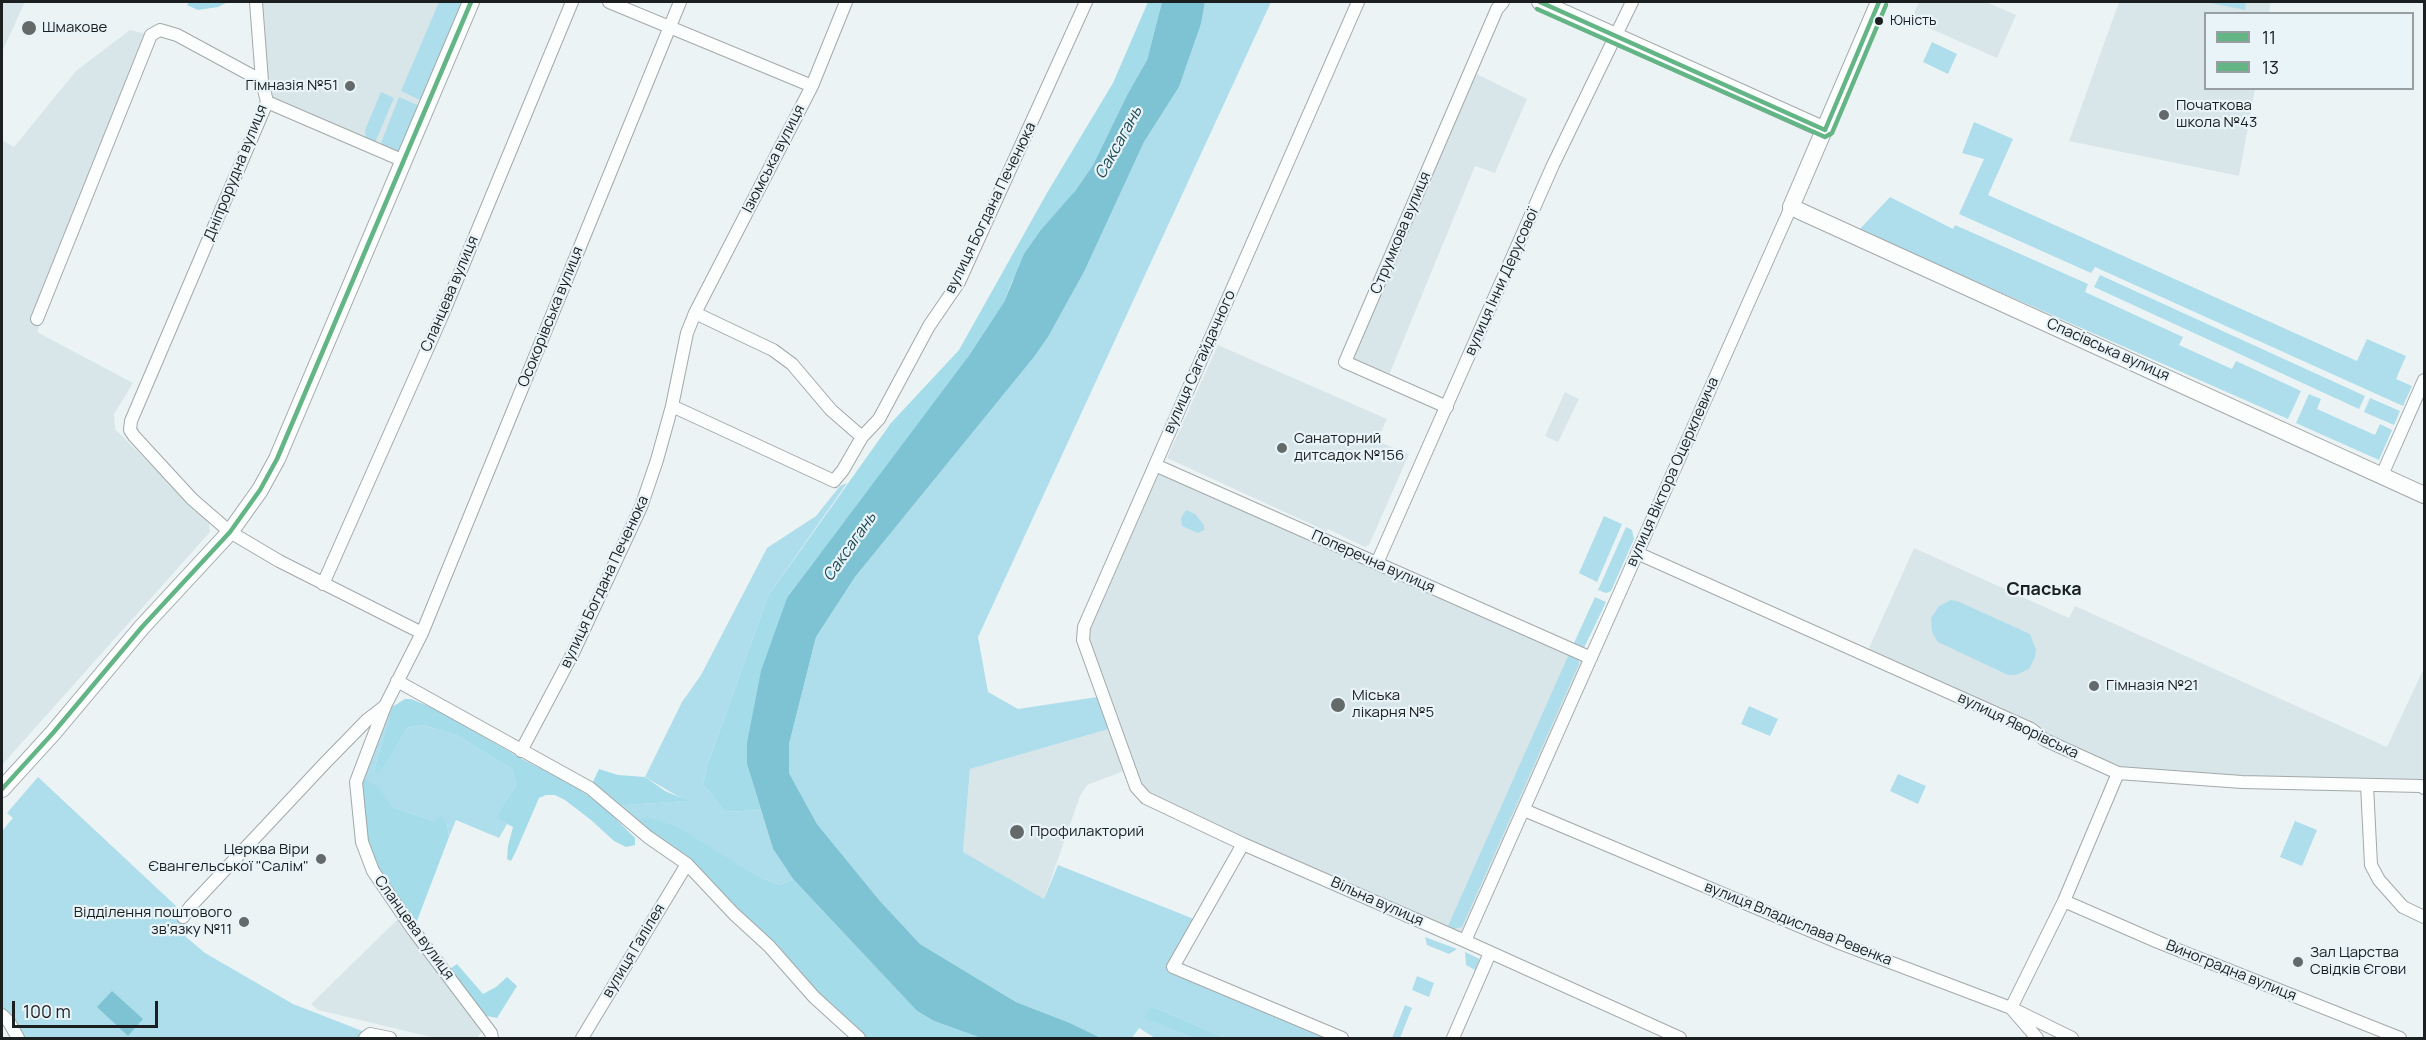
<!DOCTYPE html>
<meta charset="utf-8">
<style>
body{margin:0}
#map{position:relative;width:2426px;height:1040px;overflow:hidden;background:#ecf3f4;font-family:Manrope,sans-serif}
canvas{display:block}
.frame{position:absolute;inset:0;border:3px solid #1b1f20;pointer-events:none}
.legend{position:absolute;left:2204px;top:12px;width:210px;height:78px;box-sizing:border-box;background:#e9f4f8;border:2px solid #979fa2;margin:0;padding:8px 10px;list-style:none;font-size:18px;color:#1b1f20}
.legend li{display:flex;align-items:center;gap:12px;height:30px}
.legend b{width:30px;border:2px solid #979fa2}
.scale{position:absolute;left:12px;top:1001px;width:146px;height:27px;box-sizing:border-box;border:3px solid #1b1f20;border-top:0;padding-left:8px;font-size:18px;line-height:21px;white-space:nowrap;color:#1b1f20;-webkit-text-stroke:4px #e9f4f8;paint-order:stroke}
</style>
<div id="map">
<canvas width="2426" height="1040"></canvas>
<div class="frame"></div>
<ul class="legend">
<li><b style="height:8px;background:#64b586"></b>11</li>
<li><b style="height:8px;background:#64b586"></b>13</li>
</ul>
<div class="scale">100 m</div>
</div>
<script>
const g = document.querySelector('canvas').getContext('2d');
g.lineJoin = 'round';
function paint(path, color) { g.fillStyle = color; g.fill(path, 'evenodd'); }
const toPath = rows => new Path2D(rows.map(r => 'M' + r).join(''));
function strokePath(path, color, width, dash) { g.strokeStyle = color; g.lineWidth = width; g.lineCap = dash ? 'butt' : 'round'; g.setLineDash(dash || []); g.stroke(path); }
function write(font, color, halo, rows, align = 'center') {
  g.font = font + ' Manrope,sans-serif'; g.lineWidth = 4.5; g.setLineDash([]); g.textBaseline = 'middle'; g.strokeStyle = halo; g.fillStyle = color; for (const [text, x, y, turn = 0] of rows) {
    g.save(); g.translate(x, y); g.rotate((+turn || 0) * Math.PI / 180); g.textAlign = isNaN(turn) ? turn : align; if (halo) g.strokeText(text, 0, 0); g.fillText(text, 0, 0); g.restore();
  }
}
paint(toPath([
 [2,2,25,2,2,52],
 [256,2,471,2,404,161,267,102],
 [1919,2,1986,2,2016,15,1997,58,1911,20],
 [2119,2,2271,2,2269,13,2206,14,2206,88,2255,89,2239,176,2069,141],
 [130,30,151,35,37,332,133,383,114,414,115,429,209,523,210,532,2,765,2,140,14,147,76,71],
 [1471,71,1527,99,1495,173,1475,166,1387,380,1345,362],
 [1218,345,1387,419,1377,441,1409,454,1369,545,1365,547,1328,529,1326,531,1167,458],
 [1565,392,1579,399,1558,442,1545,436],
 [1155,465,1591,658,1465,941,1146,798,1129,769,1087,785,1080,796,1044,899,963,853,970,769,1115,726,1083,640],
 [1914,548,2069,618,2075,606,2387,747,2424,668,2424,788,2118,773,1866,655],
 [400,917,482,1031,477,1038,435,1038,318,1010,311,1004]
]), '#d8e6ea');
paint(toPath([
 [439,2,465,2,424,102,401,91],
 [1205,2,1271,2,978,637,988,692,1018,709,1104,696,1115,727,970,769,963,852,1044,899,1058,865,1199,921,1170,973,1327,1038,1226,1038,1151,1006,1145,1018,1193,1038,1155,1038,1139,1028,1132,1038,1101,1038,1070,1023,1016,1002,920,944,880,901,817,824,789,773,789,744,816,637,855,577,1034,357,1048,337,1084,272,1144,142,1179,87,1201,24],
 [2205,2,2246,2,2245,10],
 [1932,42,1957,54,1948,74,1923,62],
 [381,92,394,98,374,145,366,140,365,130],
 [399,97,420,106,399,156,379,148],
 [1974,122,2013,139,1988,195,2357,361,2367,339,2406,356,2396,379,2412,386,2403,406,2095,267,2091,273,1959,214,1984,159,1962,153],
 [1890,197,1953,229,1955,225,2088,284,2085,292,2183,337,2179,345,2232,369,2236,361,2301,391,2288,419,1859,230],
 [2100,275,2365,396,2359,409,2094,287],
 [2309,394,2321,399,2317,409,2375,435,2380,424,2392,430,2379,460,2296,423],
 [2370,398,2400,411,2394,425,2364,412],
 [847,483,768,596,708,763,703,784,725,812,761,810,773,849,793,879,780,885,762,878,711,848,629,821,611,806,686,801,645,777,682,702,701,675,767,548,816,516,840,486],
 [1186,510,1195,514,1204,525,1204,530,1198,533,1182,526,1181,518],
 [1604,516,1622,524,1597,582,1579,573],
 [1626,527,1632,530,1634,539,1611,591,1606,593,1598,590],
 [1595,597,1606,602,1583,650,1573,645],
 [1951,600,1957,601,2030,634,2036,650,2035,657,2029,669,2016,675,2008,675,1938,642,1932,632,1931,618,1939,606],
 [1569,654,1578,658,1579,664,1462,927,1454,929,1448,926],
 [1749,706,1778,719,1770,736,1741,724],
 [392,707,374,770,376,772,386,765,407,728,423,725,458,736,512,769,516,785,505,802,499,820,507,824,499,838,456,820,449,837,447,823,434,821,393,807,376,786,359,780,377,733],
 [1898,774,1926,786,1918,804,1890,791],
 [38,777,175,905,183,917,182,928,186,937,205,953,293,1004,370,1034,365,1038,18,1038,2,1015,2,831,13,818,7,813],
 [2295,821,2317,830,2302,866,2280,857],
 [1425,937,1457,949,1449,954,1427,945],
 [1465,952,1480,959,1475,970,1466,965],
 [1417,976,1434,983,1429,997,1412,990],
 [1405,1005,1412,1008,1400,1038,1392,1038]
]), '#aedeeb');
paint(toPath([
 [189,2,228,2,218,7,198,10,187,5],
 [1148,2,1162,2,1147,60,1127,95,1093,165,1012,281,1004,302,968,357,747,764,761,810,725,812,703,784,708,763,768,596,891,423,959,350,1047,193,1113,83],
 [405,699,411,699,436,709,524,760,575,786,605,808,635,838,635,845,626,847,614,841,591,820,565,800,555,795,546,795,539,798,517,849,511,861,507,859,508,846,513,827,499,820,499,815,505,802,516,785,512,769,458,736,423,725,407,728,386,765,376,773,374,770,392,707],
 [599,769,618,775,645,777,665,791,688,801,611,806,590,788],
 [365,779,377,786,393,807,434,821,441,816,447,823,449,837,415,926,381,876,365,840,359,780],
 [649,818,675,826,762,878,780,885,793,879,917,1011,934,1021,981,1038,859,1038,734,914,629,821],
 [457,964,483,994,496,987,507,977,517,986,497,1018,487,1016,476,1009,447,971],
 [1151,1006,1226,1038,1193,1038,1144,1018]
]), '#a4dcea');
paint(toPath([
 [1162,2,1205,2,1201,24,1179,87,1144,142,1084,272,1048,337,1034,357,855,577,816,637,789,744,789,773,817,824,880,901,920,944,1016,1002,1070,1023,1101,1038,981,1038,934,1021,917,1011,793,879,773,849,747,764,747,743,761,671,787,598,968,357,1004,302,1024,254,1041,230,1075,191,1093,165,1127,95,1147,60],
 [112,991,143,1019,128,1036,97,1007]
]), '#7dc3d4');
const street = toPath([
 [256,2,262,81,267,102,265,107,131,421,130,430,134,436,192,499,230,532,279,561,422,633],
 [609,2,812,86],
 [1358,2,1084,627,1083,640,1136,787,1146,798,1243,844,1465,941,1680,1038],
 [267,102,404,161],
 [695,313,812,86,846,2],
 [37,319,151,35,160,30,177,35,262,81],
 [672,406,834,481,843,470,862,437],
 [1447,407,1345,362,1497,9,1503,2],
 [1155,465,1591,658],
 [2382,475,2424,380],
 [1637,553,2031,729,2045,740,2118,773,2242,782,2421,786,2424,788],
 [1377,563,1553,165,1632,2],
 [323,584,442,316,572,2],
 [397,681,590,788,648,837,687,864,734,914,769,946,814,997,859,1038],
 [521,751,573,653,641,507,657,460,672,406,687,333,695,313,773,350,792,364,831,410,862,437,879,419,929,326,959,282,1086,2],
 [2367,785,2371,865,2379,880,2403,907,2424,917],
 [1524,810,1842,944,2011,1008,2072,1038],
 [1243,844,1173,967,1342,1038],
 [2064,901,2158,942,2400,1038],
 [183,917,190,907,325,763,367,720,385,706],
 [1465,941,1791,207],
 [2,1015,9,1022,18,1038],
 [365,1038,370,1034,390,1038],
 [492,1038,491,1033,414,931,373,871,362,842,356,782,385,706,422,633,680,2],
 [582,1038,687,864],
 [1453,1038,1490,953],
 [2037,1038,2011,1008,2064,901,2118,773]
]);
const secondary = toPath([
 [1540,2,1825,130],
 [1879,2,1791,207,2424,495],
 [2,789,53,733,142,627,230,532,260,490,277,459,471,2]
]);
strokePath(street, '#a3a8a9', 14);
strokePath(secondary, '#a3a8a9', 18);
strokePath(street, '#fcfdfd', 12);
strokePath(secondary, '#fcfdfd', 16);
strokePath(toPath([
 [1540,2,1825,130],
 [1825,130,1879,2],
 [2,789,53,733,142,627,230,532,260,490,277,459,471,2]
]), '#64b586', 4.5);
strokePath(toPath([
 [1537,9,1825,137,1832,133,1886,5]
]), '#64b586', 4.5);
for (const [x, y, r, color] of [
 [1879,21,5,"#1b1f20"],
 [29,28,8,"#64696a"],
 [350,86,6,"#64696a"],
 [2164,115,6,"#64696a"],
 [1282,448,6,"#64696a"],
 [2094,686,6,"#64696a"],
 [1338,705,8,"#64696a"],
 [1017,832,8,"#64696a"],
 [321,859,6,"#64696a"],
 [244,922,6,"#64696a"],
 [2298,962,6,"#64696a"]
]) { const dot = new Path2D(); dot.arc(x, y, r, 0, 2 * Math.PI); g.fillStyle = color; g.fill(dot); strokePath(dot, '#e9f4f8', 2); }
write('14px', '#1b1f20', '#e9f4f8', [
 ["Юність",1890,21]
], 'left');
write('15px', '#1b1f20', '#e9f4f8', [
 ["Шмакове",42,28],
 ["Гімназія №51",338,86,"right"],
 ["Початкова",2176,106],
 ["школа №43",2176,123],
 ["Санаторний",1294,439],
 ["дитсадок №156",1294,456],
 ["Гімназія №21",2106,686],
 ["Міська",1352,696],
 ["лікарня №5",1352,713],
 ["Профилакторий",1030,832],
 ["Церква Віри",309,850,"right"],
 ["Євангельської \"Салім\"",309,867,"right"],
 ["Відділення поштового",232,913,"right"],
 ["зв'язку №11",232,930,"right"],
 ["Зал Царства",2310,953],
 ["Свідків Єгови",2310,970]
], 'left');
write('15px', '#1b1f20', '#e9f4f8', [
 ["Ізюмська вулиця",774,159,-63],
 ["Дніпрорудна вулиця",236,173,-68],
 ["вулиця Богдана Печенюка",991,208,-64],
 ["Струмкова вулиця",1401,233,-67],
 ["вулиця Інни Дерусової",1502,282,-66],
 ["Сланцева вулиця",450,294,-67],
 ["Осокорівська вулиця",551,317,-68],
 ["Спасівська вулиця",2108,350,24],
 ["вулиця Сагайдачного",1200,362,-66],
 ["вулиця Віктора Оцерклевича",1673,472,-66],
 ["Поперечна вулиця",1373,562,24],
 ["вулиця Богдана Печенюка",605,582,-65],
 ["вулиця Яворівська",2018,726,26],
 ["Вільна вулиця",1377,902,24],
 ["вулиця Владислава Ревенка",1798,924,22],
 ["Сланцева вулиця",414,928,54],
 ["вулиця Галілея",634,951,-59],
 ["Виноградна вулиця",2231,971,22]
]);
write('italic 16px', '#204b56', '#e9f4f8', [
 ["Саксагань",1119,143,-61],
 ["Саксагань",850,547,-55]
]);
write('bold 18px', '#1b1f20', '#e9f4f8', [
 ["Спаська",2044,590]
]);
</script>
